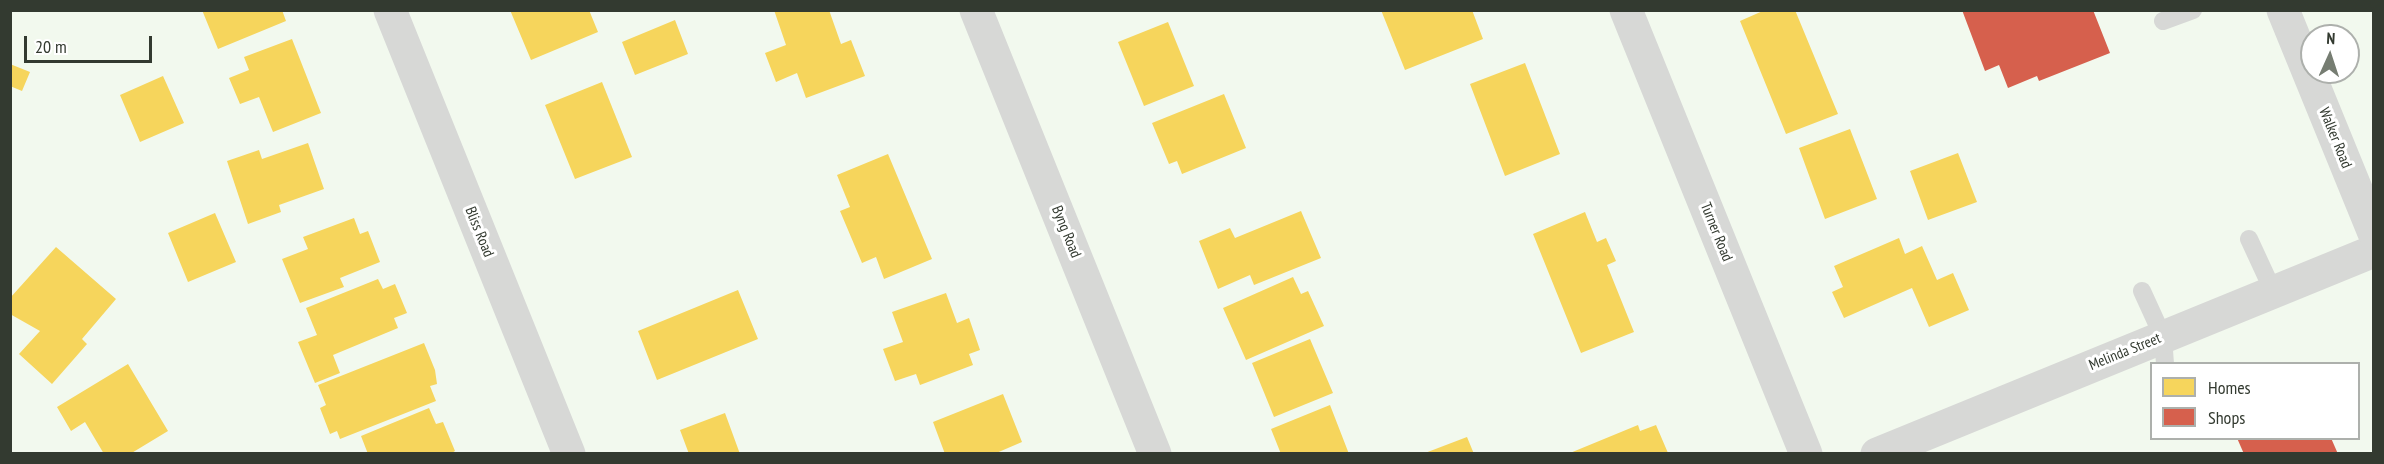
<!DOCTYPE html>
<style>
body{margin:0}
#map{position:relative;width:2384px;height:464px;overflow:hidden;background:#f2f9ee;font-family:"PT Sans Narrow",sans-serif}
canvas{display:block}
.frame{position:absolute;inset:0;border:12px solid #333a30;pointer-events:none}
.legend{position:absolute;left:2150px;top:362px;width:210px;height:78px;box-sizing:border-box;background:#fff;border:2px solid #adb0ac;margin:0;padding:8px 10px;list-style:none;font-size:18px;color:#333a30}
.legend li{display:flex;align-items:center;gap:12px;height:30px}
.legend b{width:30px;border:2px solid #adb0ac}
.north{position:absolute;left:2300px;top:24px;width:60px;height:60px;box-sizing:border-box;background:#fff;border:2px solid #adb0ac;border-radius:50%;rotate:3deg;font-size:16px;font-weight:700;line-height:24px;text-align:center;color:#333a30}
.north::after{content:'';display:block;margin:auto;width:21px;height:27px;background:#767d72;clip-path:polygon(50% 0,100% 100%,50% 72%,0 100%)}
.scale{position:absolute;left:24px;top:36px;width:128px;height:27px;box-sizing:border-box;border:3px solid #333a30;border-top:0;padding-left:8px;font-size:18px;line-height:21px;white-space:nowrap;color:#333a30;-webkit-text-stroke:4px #fff;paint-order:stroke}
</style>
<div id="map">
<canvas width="2384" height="464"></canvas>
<div class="frame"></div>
<ul class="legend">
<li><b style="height:16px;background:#f6d55c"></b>Homes</li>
<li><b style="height:16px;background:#d6604d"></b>Shops</li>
</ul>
<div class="north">N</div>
<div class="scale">20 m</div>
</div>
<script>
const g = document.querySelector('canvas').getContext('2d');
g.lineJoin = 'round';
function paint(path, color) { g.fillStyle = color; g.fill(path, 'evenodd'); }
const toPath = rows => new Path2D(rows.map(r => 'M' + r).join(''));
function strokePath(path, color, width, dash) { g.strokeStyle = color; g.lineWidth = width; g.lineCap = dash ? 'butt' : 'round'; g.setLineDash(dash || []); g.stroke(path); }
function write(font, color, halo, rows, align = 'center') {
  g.font = font + ' "PT Sans Narrow",sans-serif'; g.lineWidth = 6; g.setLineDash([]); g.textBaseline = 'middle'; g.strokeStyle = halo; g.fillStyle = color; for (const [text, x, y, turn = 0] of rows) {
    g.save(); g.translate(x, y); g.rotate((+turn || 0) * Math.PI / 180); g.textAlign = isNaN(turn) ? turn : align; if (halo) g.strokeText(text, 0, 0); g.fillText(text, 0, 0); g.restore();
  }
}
paint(toPath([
 [202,10,282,10,286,21,218,49],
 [510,10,589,10,598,32,531,60],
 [774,10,829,10,841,44,851,40,865,76,806,98,797,73,776,82,765,53,786,45],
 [1381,10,1472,10,1483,39,1405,70],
 [1765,10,1795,10,1838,114,1786,134,1740,21],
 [675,20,688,54,635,75,622,42],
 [1168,22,1194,86,1144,106,1118,42],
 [292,39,321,113,273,132,259,97,240,104,229,78,249,70,244,57],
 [1525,63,1560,154,1505,176,1470,84],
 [10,64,30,72,22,91,10,86],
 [163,76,184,123,140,142,120,95],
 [602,82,632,157,575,179,545,105],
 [1224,94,1246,148,1182,174,1177,161,1169,164,1152,123],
 [1850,129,1877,199,1825,219,1799,148],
 [308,143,324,189,279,205,281,212,248,224,227,161,259,150,262,159],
 [1958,153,1977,202,1928,220,1910,171],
 [888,154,932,259,884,279,876,257,862,263,840,211,850,207,837,175],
 [1301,211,1321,258,1254,285,1250,275,1218,289,1199,241,1230,228,1235,238],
 [1585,212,1597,242,1606,238,1616,261,1607,265,1634,332,1581,353,1533,234],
 [215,213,236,262,188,282,168,233],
 [354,218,360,234,368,231,380,262,340,278,344,287,300,303,282,259,308,249,303,237],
 [1899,238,1905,254,1922,246,1937,280,1953,273,1969,310,1929,327,1912,288,1844,318,1832,292,1843,287,1834,266],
 [56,247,116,299,82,339,87,344,52,384,19,354,40,331,10,314,10,298],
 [1293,277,1301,294,1308,291,1324,326,1246,360,1223,308],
 [378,279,383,289,395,284,407,313,394,318,398,328,333,355,340,373,315,383,298,342,317,335,306,308],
 [738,290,758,339,657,380,638,331],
 [946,293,957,323,969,318,980,350,969,354,973,365,920,385,916,374,895,381,883,349,903,342,892,312],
 [1310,339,1333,393,1274,417,1252,363],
 [424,343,435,370,437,384,430,386,436,401,340,439,337,431,330,434,320,408,326,405,318,385],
 [128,364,168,431,130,454,104,454,85,422,71,431,57,407],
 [1003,394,1022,442,994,454,945,454,933,422],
 [1330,405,1349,454,1281,454,1271,429],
 [429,408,436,424,443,422,455,451,450,454,368,454,361,436],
 [725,413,740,454,689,454,680,430],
 [1638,425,1640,431,1656,425,1668,453,1570,453],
 [1467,437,1474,454,1425,454,1425,453]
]), '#f6d55c');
paint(toPath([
 [1962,10,2093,10,2110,53,2039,81,2037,76,2008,88,1999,65,1985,71],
 [2237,438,2331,438,2338,454,2244,454]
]), '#d6604d');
strokePath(toPath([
 [2163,21,2193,10],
 [2249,239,2273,291],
 [2142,291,2163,337,2165,364]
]), '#d7d8d6', 18);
strokePath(toPath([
 [390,10,569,454],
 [976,10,1155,454],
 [1626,10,1806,454],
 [1877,454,2374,251]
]), '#d7d8d6', 33);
strokePath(toPath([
 [2283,10,2374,233]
]), '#d7d8d6', 33);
write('15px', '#333a30', '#fff', [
 ["Walker Road",2335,138,68],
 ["Bliss Road",479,232,68],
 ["Byng Road",1066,232,68],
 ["Turner Road",1716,232,68],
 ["Melinda Street",2125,352,-22]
]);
</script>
